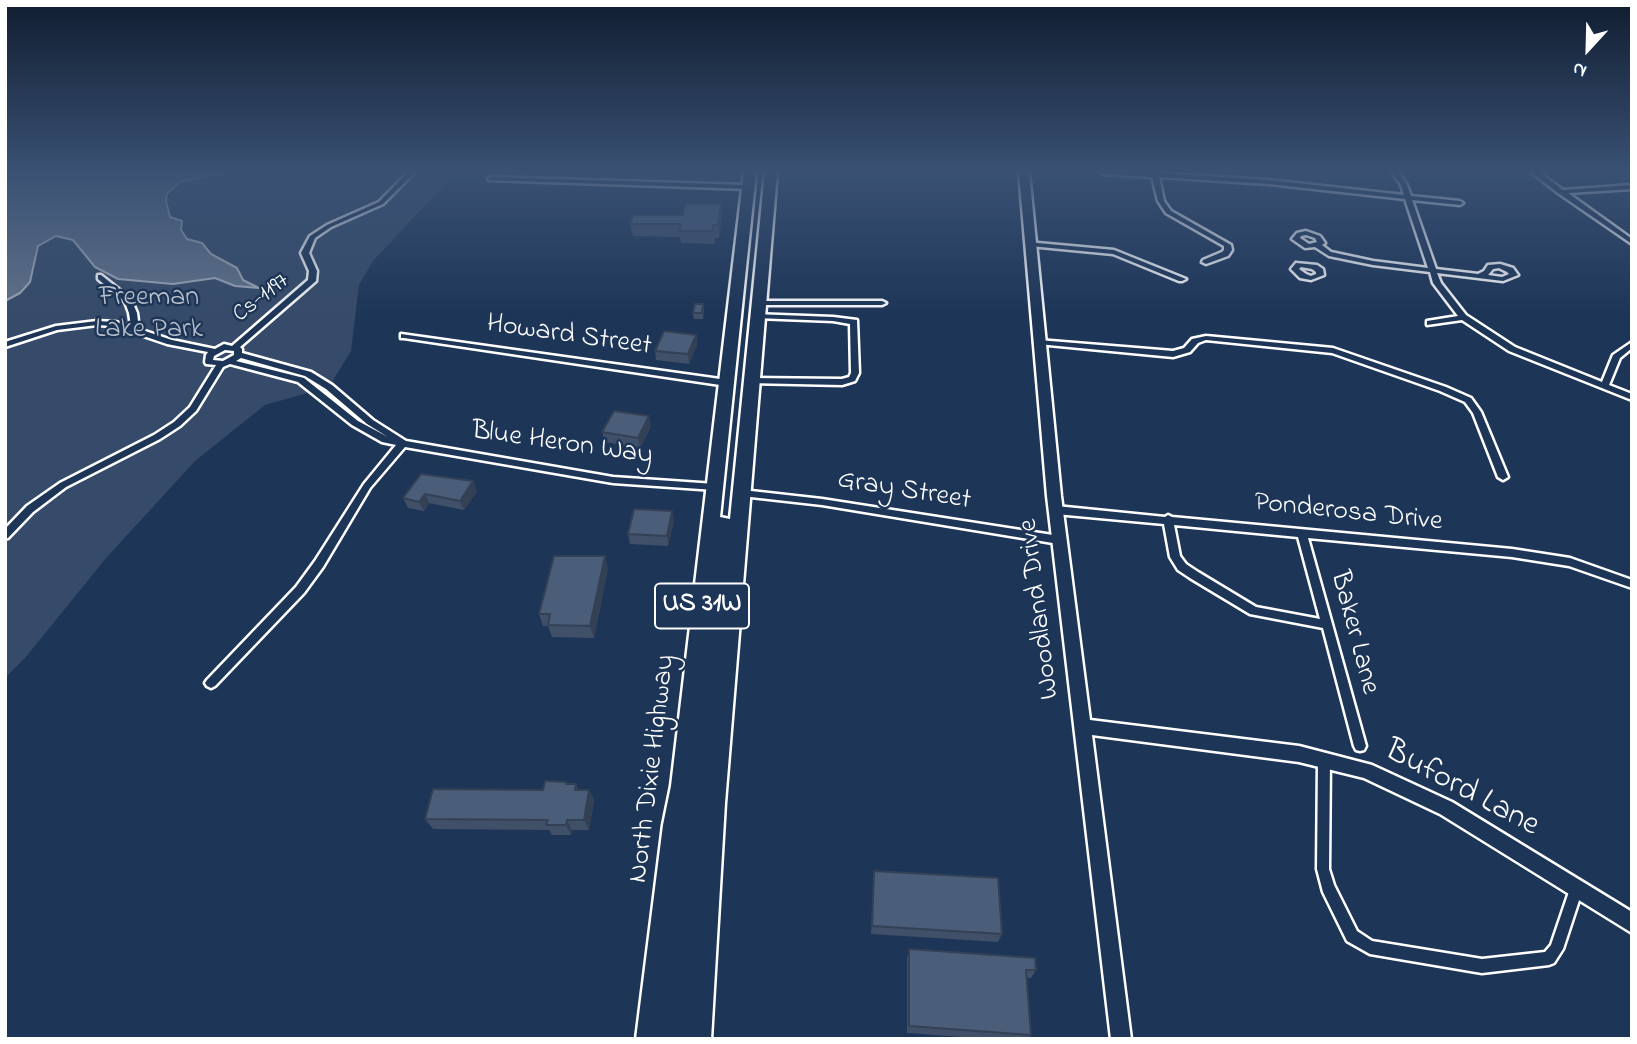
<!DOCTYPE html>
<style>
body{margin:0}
#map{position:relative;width:1637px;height:1044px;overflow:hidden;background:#1d3557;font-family:"Indie Flower",sans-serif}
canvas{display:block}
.frame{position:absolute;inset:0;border:7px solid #fff;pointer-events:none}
.north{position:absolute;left:1553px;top:14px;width:70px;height:70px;-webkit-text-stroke:5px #1d3557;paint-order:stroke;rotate:202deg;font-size:19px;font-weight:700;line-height:28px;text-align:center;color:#fff}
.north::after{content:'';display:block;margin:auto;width:24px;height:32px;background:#fff;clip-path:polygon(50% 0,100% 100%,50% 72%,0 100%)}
</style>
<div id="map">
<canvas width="1637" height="1044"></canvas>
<div class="frame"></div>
<div class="north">N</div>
</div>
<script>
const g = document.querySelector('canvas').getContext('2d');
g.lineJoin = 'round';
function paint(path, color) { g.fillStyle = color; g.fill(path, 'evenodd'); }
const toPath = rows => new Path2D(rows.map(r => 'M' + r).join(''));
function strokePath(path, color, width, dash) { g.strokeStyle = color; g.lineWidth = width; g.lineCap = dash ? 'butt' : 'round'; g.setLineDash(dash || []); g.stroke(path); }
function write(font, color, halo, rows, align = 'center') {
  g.font = font + ' "Indie Flower",sans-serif'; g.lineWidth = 5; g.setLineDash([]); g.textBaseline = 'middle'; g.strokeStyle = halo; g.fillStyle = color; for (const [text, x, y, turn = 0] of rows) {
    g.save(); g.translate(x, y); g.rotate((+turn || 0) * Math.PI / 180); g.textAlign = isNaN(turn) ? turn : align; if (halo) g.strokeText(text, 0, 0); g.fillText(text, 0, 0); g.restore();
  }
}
paint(toPath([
 [5,172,456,172,373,261,359,285,351,351,329,387,265,405,195,461,107,557,25,658,5,678]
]), '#364b69');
const water = toPath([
 [5,172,227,172,180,182,167,194,166,201,170,217,182,221,181,230,187,239,202,243,211,254,237,268,243,280,259,288,235,286,215,278,173,284,118,279,95,267,73,240,56,236,38,246,30,282,20,293,5,301,5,172]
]);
paint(water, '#617289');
strokePath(water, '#a0aab8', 2);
const street = toPath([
 [408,172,415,172,383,204,331,227,315,238,309,253,317,271,316,281,240,347,242,349,242,353,311,372,332,385,373,420,406,441,613,477,715,484,720,487,715,490,613,483,405,447,370,488,323,567,304,593,215,686,211,688,207,686,205,683,207,680,296,587,315,561,364,484,396,445,382,442,352,425,298,382,230,364,223,367,196,411,180,426,160,439,66,487,33,512,8,538,5,539,5,529,27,506,60,483,154,435,174,422,190,407,216,365,206,364,205,362,206,355,208,352,167,344,114,326,97,325,57,330,5,347,5,342,56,326,97,321,115,322,131,326,129,313,125,302,98,279,98,275,101,275,131,299,137,313,139,329,172,340,215,349,224,344,232,346,308,280,309,271,301,253,310,236,327,225,379,202,408,172],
 [225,350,234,351,234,355,223,361,213,360,214,356,225,350],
 [241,358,305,376,326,389,367,424,388,437,358,421,304,378,236,361,241,358],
 [1099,172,1139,172,1269,180,1404,195,1401,185,1392,172,1398,172,1407,185,1411,196,1460,201,1463,203,1460,205,1412,200,1436,269,1478,274,1484,271,1488,265,1500,264,1513,268,1518,275,1503,281,1437,273,1441,283,1466,315,1515,347,1602,382,1613,355,1632,342,1632,348,1620,358,1609,385,1632,394,1632,400,1509,351,1462,320,1427,325,1427,321,1458,316,1433,283,1430,272,1373,265,1329,256,1315,247,1305,248,1292,239,1297,233,1306,231,1320,236,1325,243,1322,245,1331,252,1373,261,1428,268,1405,199,1269,184,1159,177,1164,201,1171,211,1231,245,1232,250,1228,256,1206,264,1202,262,1203,260,1222,252,1224,250,1224,246,1166,213,1158,201,1152,177,1102,174,1099,172],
 [1306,235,1315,238,1317,242,1309,244,1300,238,1301,236,1306,235],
 [1499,268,1507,272,1509,274,1502,277,1488,275,1493,269,1499,268],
 [1531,172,1539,172,1563,190,1632,185,1632,189,1568,193,1632,239,1632,244,1558,193,1531,172],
 [491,177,748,185,751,187,748,189,489,180,488,179,491,177],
 [1027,242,1114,250,1186,279,1182,281,1179,281,1113,254,1030,246,1027,246,1027,242],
 [1296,263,1317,265,1323,269,1324,275,1311,280,1300,278,1291,269,1296,263],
 [1301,267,1312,269,1316,272,1316,274,1311,276,1306,274,1299,269,1301,267],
 [755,301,882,301,886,303,882,305,758,305,754,303,755,301],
 [753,314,833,317,857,320,859,373,855,381,842,385,748,383,747,381,748,379,751,378,842,379,849,377,851,373,850,324,833,321,756,318,753,318,753,314],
 [401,334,727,380,731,383,727,386,404,338,401,338,401,334],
 [1206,336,1333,348,1446,387,1471,398,1481,412,1508,477,1503,480,1498,477,1473,413,1465,402,1440,391,1332,353,1206,340,1198,343,1190,352,1173,357,1038,344,1034,342,1038,340,1173,351,1184,348,1192,339,1206,336],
 [742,490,822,499,1059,536,1062,537,1064,540,1062,543,1059,544,822,505,742,496,737,493,742,490],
 [1056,506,1165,517,1168,515,1172,517,1512,549,1570,558,1632,580,1632,588,1569,566,1512,557,1308,538,1366,746,1364,750,1360,751,1356,750,1354,746,1323,628,1250,614,1190,578,1178,570,1170,557,1164,524,1056,514,1051,510,1056,506],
 [1174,525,1298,537,1320,619,1256,607,1198,572,1186,564,1180,556,1174,525],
 [1324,755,1328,756,1330,760,1329,869,1334,885,1357,931,1372,941,1482,959,1545,952,1551,945,1572,883,1577,882,1582,883,1583,888,1563,949,1554,963,1549,965,1482,973,1370,954,1347,941,1323,892,1317,869,1318,760,1320,756,1324,755]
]);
const secondary = toPath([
 [1019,172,1029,172,1061,496,1090,720,1299,746,1372,765,1452,802,1632,912,1632,933,1440,814,1364,778,1299,762,1092,735,1131,1039,1111,1039,1047,496,1019,172]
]);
const highway = toPath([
 [744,172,756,172,720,517,730,519,765,172,777,172,725,803,711,1039,636,1039,663,825,671,786,744,172]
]);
strokePath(street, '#fff', 5);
strokePath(secondary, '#fff', 5);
strokePath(highway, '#fff', 5);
paint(street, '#1d3557');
paint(secondary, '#1d3557');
paint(highway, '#1d3557');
paint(toPath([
 [694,172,709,172,708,179,695,179],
 [721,204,722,216,719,238,715,238,714,244,681,243,680,237,633,236,630,224,683,215],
 [703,304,704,310,703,319,694,319,693,313],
 [696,335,697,345,689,364,656,360,655,351],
 [651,426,640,448,605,442,602,432],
 [473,481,477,491,464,510,429,503,424,511,408,508,403,498],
 [674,521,668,546,630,544,628,534],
 [608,569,594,638,552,637,548,626,543,626,539,614],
 [566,782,568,784,576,784,578,790,589,790,594,800,589,830,572,830,571,835,552,835,549,830,433,829,425,819,543,790],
 [874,871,1002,934,998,942,871,934],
 [909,949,1036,970,1031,978,1026,978,1031,1035,1028,1039,989,1039,907,1033,907,958]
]), '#405068');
paint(toPath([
 [721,204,722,216,719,238,718,225],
 [696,335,697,345,689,364,688,354],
 [649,416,651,426,640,448,638,438],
 [473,481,477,491,464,510,460,501],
 [425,494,429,503,424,511,419,502],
 [672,511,674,521,668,546,667,536],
 [605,556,608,569,594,638,590,626],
 [589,790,594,800,589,830,584,820],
 [567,820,572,830,571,835,566,825]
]), '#344155');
const building = toPath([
 [685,204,721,204,718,225,713,225,713,231,679,231,681,224,630,224,633,215,683,215,685,204],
 [695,304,703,304,702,313,693,313,695,304],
 [664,331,696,335,688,354,655,351,664,331],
 [614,411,649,416,638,438,602,432,614,411],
 [421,474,473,481,460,501,425,494,419,502,403,498,421,474],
 [634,509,672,511,667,536,628,534,634,509],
 [554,556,605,556,590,626,548,625,550,614,539,614,554,556],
 [545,781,566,782,566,784,576,784,575,790,589,790,584,820,567,820,566,825,546,825,548,820,425,819,433,789,543,790,545,781],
 [874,871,998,878,1002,934,872,926,874,871],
 [909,949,1035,958,1036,970,1026,970,1031,1035,909,1026,909,949]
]);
paint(building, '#4a5d79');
strokePath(building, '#344155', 2);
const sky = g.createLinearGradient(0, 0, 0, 318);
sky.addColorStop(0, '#101d30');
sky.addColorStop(0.54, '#3a5174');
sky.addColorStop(1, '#3a517400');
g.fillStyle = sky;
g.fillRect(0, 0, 1637, 318);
write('23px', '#fff', '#1d3557', [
 ["Cs-1197",262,299,-38]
]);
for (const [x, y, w] of [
 [702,606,94]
]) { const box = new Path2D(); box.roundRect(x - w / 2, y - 22.5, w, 45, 5); g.fillStyle = '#1d3557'; g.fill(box); strokePath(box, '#fff', 2); }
write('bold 26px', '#fff', null, [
 ["US 31W",702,606]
]);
write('28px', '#b9c0ca', '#1d3557', [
 ["Freeman",149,299],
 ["Lake Park",149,331]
]);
write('28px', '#fff', '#1d3557', [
 ["Howard Street",569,337,8],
 ["Blue Heron Way",562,445,8],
 ["Gray Street",904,492,9],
 ["Ponderosa Drive",1348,514,6],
 ["Woodland Drive",1041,609,-97],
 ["Baker Lane",1353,633,75],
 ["North Dixie Highway",654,769,-83]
]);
write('33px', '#fff', '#1d3557', [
 ["Buford Lane",1461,790,28]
]);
</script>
